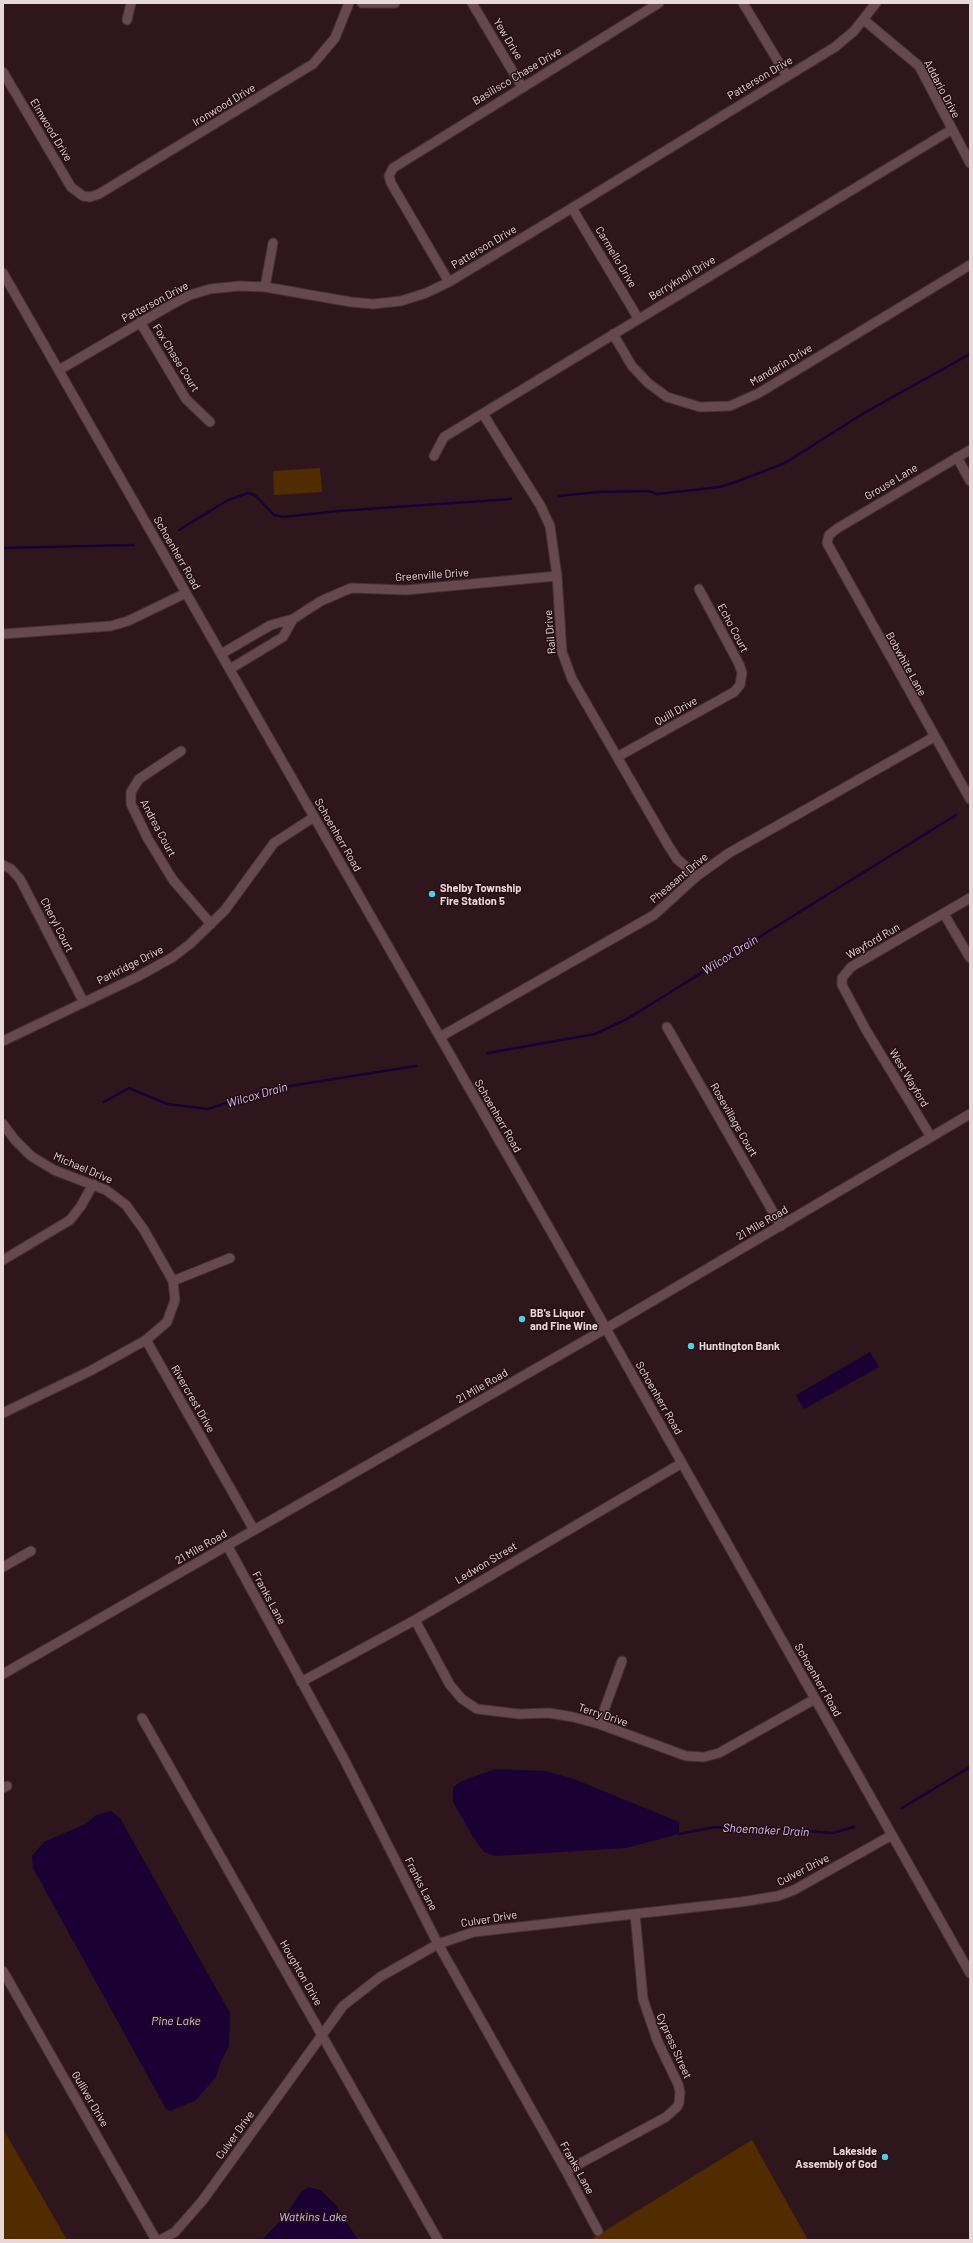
<!DOCTYPE html>
<style>
body{margin:0}
#map{position:relative;width:973px;height:2243px;overflow:hidden;background:#2f161d;font-family:Barlow,sans-serif}
canvas{display:block}
.frame{position:absolute;inset:0;border:4px solid #e9d7da;pointer-events:none}
</style>
<div id="map">
<canvas width="973" height="2243"></canvas>
<div class="frame"></div>
</div>
<script>
const g = document.querySelector('canvas').getContext('2d');
g.lineJoin = 'round';
function paint(path, color) { g.fillStyle = color; g.fill(path, 'evenodd'); }
const toPath = rows => new Path2D(rows.map(r => 'M' + r).join(''));
function strokePath(path, color, width, dash) { g.strokeStyle = color; g.lineWidth = width; g.lineCap = dash ? 'butt' : 'round'; g.setLineDash(dash || []); g.stroke(path); }
function write(font, color, halo, rows, align = 'center') {
  g.font = font + ' Barlow,sans-serif'; g.lineWidth = 3; g.setLineDash([]); g.textBaseline = 'middle'; g.strokeStyle = halo; g.fillStyle = color; for (const [text, x, y, turn = 0] of rows) {
    g.save(); g.translate(x, y); g.rotate((+turn || 0) * Math.PI / 180); g.textAlign = isNaN(turn) ? turn : align; if (halo) g.strokeText(text, 0, 0); g.fillText(text, 0, 0); g.restore();
  }
}
paint(toPath([
 [320,468,322,492,274,495,273,471],
 [3,2129,67,2240,3,2240],
 [752,2140,808,2240,590,2240]
]), '#502c00');
paint(toPath([
 [870,1352,879,1367,804,1409,796,1395],
 [495,1769,545,1771,574,1779,679,1822,679,1834,626,1848,495,1856,484,1852,473,1837,453,1802,453,1787,462,1781],
 [111,1811,120,1818,230,2013,229,2046,221,2061,216,2077,196,2100,170,2111,166,2109,33,1868,32,1856,44,1842,85,1824,96,1815],
 [309,2187,320,2190,335,2204,358,2240,262,2240,285,2216,301,2192]
]), '#1a0033');
strokePath(toPath([
 [559,496,599,492,648,491,657,494,720,487,741,480,785,463,864,413,970,354],
 [179,530,228,500,248,493,255,495,274,515,283,517,338,511,511,499],
 [3,548,134,545],
 [488,1053,595,1034,627,1019,956,815],
 [104,1102,129,1088,167,1104,208,1109,271,1089,416,1066],
 [902,1808,970,1767],
 [679,1834,715,1827,759,1828,833,1833,854,1827]
]), '#1a0033', 2.5);
const minor = toPath([
 [362,3,395,3],
 [472,3,522,87],
 [743,3,787,76],
 [127,20,131,3],
 [864,20,919,66,970,163],
 [3,72,71,187,83,196,90,197,99,194,313,64,335,38,349,3],
 [572,208,638,318],
 [3,273,552,1233,970,1973],
 [449,282,391,183,389,176,393,168,659,3],
 [265,287,273,243],
 [140,322,186,399,210,422],
 [613,334,632,366,648,383,667,397,700,407,730,406,759,393,970,265],
 [59,370,169,306,190,295,210,289,239,286,265,287,351,302,373,304,401,301,426,293,449,282,572,208,835,47,854,31,876,3],
 [483,414,540,505,550,526,557,576,562,652,572,679,668,845,677,859,697,876],
 [970,450,838,528,829,535,827,543,970,799],
 [434,456,444,437,951,130],
 [957,457,970,481],
 [293,619,321,601,351,588,406,590,557,576],
 [3,634,111,626,128,621,186,593],
 [221,654,271,625,293,619,283,637,230,669],
 [181,751,139,779,131,792,131,804,148,839,173,880,211,924],
 [617,757,734,692,740,685,742,673,739,664,699,589],
 [3,865,11,869,20,879,83,1001],
 [944,914,970,958],
 [667,1027,781,1226],
 [440,1037,654,915,697,876,729,853,934,737],
 [3,1041,137,977,173,957,190,944,225,910,274,843,314,817],
 [3,1124,15,1140,31,1156,54,1170,106,1190,126,1205,144,1230,173,1281,175,1300,167,1322,146,1340,90,1371,3,1413],
 [931,1137,866,1030,842,985,842,978,851,967,970,898],
 [3,1260,70,1220,81,1206,93,1184],
 [173,1281,230,1258],
 [146,1340,254,1530],
 [227,1545,344,1759,438,1944,566,2171,598,2231],
 [3,1567,31,1551],
 [415,1620,450,1685,462,1699,477,1709,519,1714,549,1713,573,1717,599,1724,686,1756,704,1757,719,1753,815,1699],
 [3,1674,605,1329,970,1114],
 [301,1682,415,1620,682,1463],
 [142,1718,438,2240],
 [599,1724,622,1661],
 [3,1788,7,1786],
 [3,1971,156,2240],
 [566,2171,666,2117,677,2107,679,2103,680,2092,678,2084,657,2040,643,1999,635,1914],
 [160,2240,175,2232,203,2200,343,2006,380,1977,438,1944,474,1932,741,1902,778,1896,794,1890,892,1835]
]);
strokePath(minor, '#443135', 11);
strokePath(minor, '#66484f', 9);
for (const [x, y, r, color] of [
 [432,894,4,"#54cadd"],
 [522,1319,4,"#54cadd"],
 [691,1346,4,"#54cadd"],
 [885,2157,4,"#54cadd"]
]) { const dot = new Path2D(); dot.arc(x, y, r, 0, 2 * Math.PI); g.fillStyle = color; g.fill(dot); strokePath(dot, '#250d14', 1.5); }
write('11px', '#e9d7da', '#250d14', [
 ["Yew Drive",508,39,59],
 ["Basilisco Chase Drive",517,76,-31],
 ["Patterson Drive",760,78,-31],
 ["Addario Drive",942,89,62],
 ["Ironwood Drive",224,105,-31],
 ["Elmwood Drive",51,130,59],
 ["Patterson Drive",484,247,-31],
 ["Carmello Drive",616,257,59],
 ["Berryknoll Drive",682,278,-31],
 ["Patterson Drive",155,302,-28],
 ["Fox Chase Court",176,358,58],
 ["Mandarin Drive",781,365,-31],
 ["Grouse Lane",891,482,-31],
 ["Schoenherr Road",177,553,60],
 ["Greenville Drive",432,575,-4],
 ["Echo Court",733,628,62],
 ["Rail Drive",550,632,-95],
 ["Bobwhite Lane",906,664,61],
 ["Quill Drive",676,711,-29],
 ["Andrea Court",158,828,62],
 ["Schoenherr Road",338,835,60],
 ["Pheasant Drive",679,878,-40],
 ["Cheryl Court",57,925,63],
 ["Wayford Run",873,941,-30],
 ["Parkridge Drive",130,965,-27],
 ["West Wayford",909,1078,59],
 ["Schoenherr Road",498,1116,60],
 ["Rosevillage Court",734,1120,60],
 ["Michael Drive",83,1168,23],
 ["21 Mile Road",762,1223,-30],
 ["21 Mile Road",482,1386,-30],
 ["Schoenherr Road",659,1398,60],
 ["Rivercrest Drive",193,1399,60],
 ["21 Mile Road",201,1547,-30],
 ["Ledwon Street",486,1563,-31],
 ["Franks Lane",269,1598,62],
 ["Schoenherr Road",818,1680,60],
 ["Terry Drive",603,1715,18],
 ["Culver Drive",803,1870,-27],
 ["Franks Lane",421,1884,63],
 ["Culver Drive",489,1919,-9],
 ["Houghton Drive",301,1973,60],
 ["Cypress Street",674,2046,66],
 ["Gulliver Drive",90,2099,60],
 ["Culver Drive",235,2135,-54],
 ["Franks Lane",577,2168,61]
]);
write('bold 11px', '#e9d7da', '#250d14', [
 ["Shelby Township",440,888],
 ["Fire Station 5",440,901],
 ["BB's Liquor",530,1313],
 ["and Fine Wine",530,1326],
 ["Huntington Bank",699,1346],
 ["Lakeside",877,2151,"right"],
 ["Assembly of God",877,2164,"right"]
], 'left');
write('italic 12px', '#d3bff4', '#250d14', [
 ["Wilcox Drain",730,955,-32],
 ["Wilcox Drain",257,1095,-16],
 ["Shoemaker Drain",766,1830,3],
 ["Pine Lake",176,2021],
 ["Watkins Lake",313,2217]
]);
</script>
